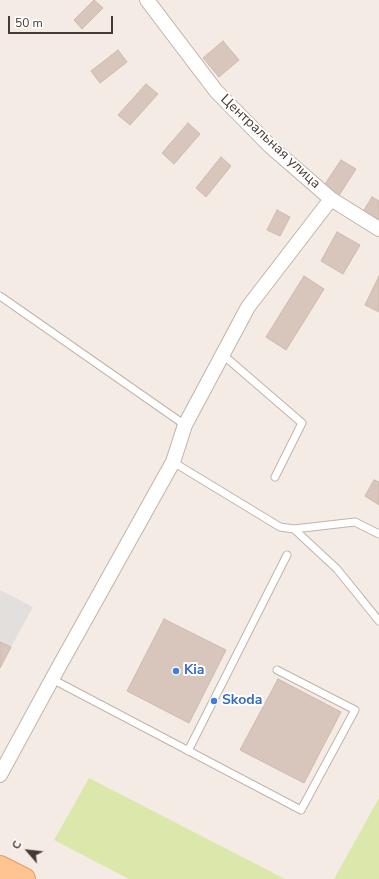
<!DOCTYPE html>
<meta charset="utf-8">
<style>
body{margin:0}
#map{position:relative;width:379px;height:879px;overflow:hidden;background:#f3ebe4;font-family:"Nunito Sans",sans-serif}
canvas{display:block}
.north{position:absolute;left:8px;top:831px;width:40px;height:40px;-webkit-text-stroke:3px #fff;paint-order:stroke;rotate:298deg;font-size:11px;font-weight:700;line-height:16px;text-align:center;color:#453a34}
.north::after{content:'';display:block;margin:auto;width:14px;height:18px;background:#453a34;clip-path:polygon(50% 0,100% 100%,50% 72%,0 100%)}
.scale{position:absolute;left:8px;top:16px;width:105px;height:18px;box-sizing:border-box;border:2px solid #453a34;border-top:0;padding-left:5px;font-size:12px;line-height:14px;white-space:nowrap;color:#453a34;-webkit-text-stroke:3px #fff;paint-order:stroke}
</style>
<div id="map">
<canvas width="379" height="879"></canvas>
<div class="north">С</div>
<div class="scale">50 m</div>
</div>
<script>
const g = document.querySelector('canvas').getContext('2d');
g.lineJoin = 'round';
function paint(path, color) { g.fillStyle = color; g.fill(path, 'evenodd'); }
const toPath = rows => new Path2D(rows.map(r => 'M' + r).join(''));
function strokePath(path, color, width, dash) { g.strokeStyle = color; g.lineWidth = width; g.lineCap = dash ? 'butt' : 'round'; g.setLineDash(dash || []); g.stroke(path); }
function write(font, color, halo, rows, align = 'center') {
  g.font = font + ' "Nunito Sans",sans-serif'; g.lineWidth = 4; g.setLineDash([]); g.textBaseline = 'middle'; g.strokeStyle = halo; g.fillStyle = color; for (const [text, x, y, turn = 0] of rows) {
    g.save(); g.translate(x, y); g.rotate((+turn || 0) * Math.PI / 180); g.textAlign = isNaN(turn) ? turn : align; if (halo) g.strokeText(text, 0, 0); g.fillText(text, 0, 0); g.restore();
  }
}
paint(toPath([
 [89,778,285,879,129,879,54,840],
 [379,798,379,879,334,879]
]), '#dce8ab');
paint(toPath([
 [0,590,33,607,11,647,0,642]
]), '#e3dfdd');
const building = toPath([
 [94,0,103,8,82,29,74,20,94,0],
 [223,41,239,60,219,77,203,58,223,41],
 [118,50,127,62,100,83,91,71,118,50],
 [146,84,158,94,130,125,118,115,146,84],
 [188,123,200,134,174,164,162,153,188,123],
 [221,157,231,166,206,197,196,188,221,157],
 [341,160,356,169,338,197,323,187,341,160],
 [372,197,379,201,379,219,376,224,361,215,372,197],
 [277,210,290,217,280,236,267,230,277,210],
 [337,232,360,245,343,274,321,261,337,232],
 [304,276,324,289,286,350,266,337,304,276],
 [379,276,379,312,365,305,379,276],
 [374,480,379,482,379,505,365,496,374,480],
 [164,619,226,650,189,723,127,691,164,619],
 [0,642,11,647,0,668,0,642],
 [278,679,341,712,304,783,240,750,278,679]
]);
paint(building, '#d8c6bc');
strokePath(building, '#cfb9ac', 1);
const lane = toPath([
 [0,296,185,425],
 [222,354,302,423,275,477],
 [173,462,280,527,294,529,355,522,379,534],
 [294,529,337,569,379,621],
 [52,679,301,810,355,710,277,670],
 [188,751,287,555]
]);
const street = toPath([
 [147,0,216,91,270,146,331,199,379,229],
 [0,775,56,672,173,462,185,425,248,307,331,199]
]);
const primary = toPath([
 [0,867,24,879]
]);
strokePath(lane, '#c1b3aa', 9);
strokePath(street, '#c1b3aa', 16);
strokePath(primary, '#e69b5e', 24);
strokePath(lane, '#fff', 7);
strokePath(street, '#fff', 14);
strokePath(primary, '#ffc491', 22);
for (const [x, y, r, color] of [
 [176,671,4,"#3f7fe0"],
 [214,701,4,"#3f7fe0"]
]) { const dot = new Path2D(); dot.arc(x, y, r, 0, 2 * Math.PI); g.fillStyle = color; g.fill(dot); strokePath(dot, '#fff', 1.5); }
write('14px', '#453a34', '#fff', [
 ["Центральная улица",270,142,43]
]);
write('bold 14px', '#366cbe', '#fff', [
 ["Kia",184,671],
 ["Skoda",222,701]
], 'left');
</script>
